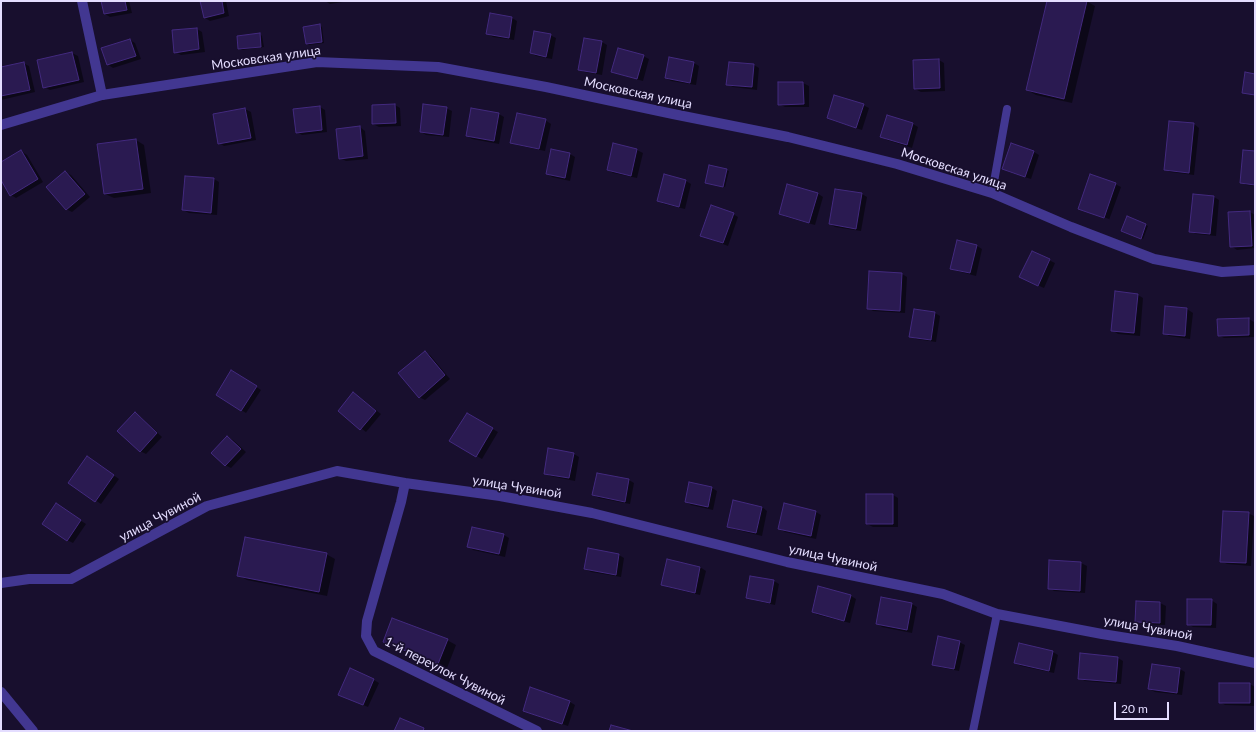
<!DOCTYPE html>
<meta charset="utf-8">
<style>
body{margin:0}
#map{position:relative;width:1256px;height:732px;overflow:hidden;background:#180f2e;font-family:Lato,sans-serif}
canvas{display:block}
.frame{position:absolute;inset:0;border:2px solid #e4ddff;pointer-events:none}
.scale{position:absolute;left:1114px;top:702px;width:55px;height:18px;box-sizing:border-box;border:2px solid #e4ddff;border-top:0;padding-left:5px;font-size:12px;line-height:14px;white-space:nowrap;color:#e4ddff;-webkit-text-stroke:3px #180f2e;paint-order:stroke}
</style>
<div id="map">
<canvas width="1256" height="732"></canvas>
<div class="frame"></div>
<div class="scale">20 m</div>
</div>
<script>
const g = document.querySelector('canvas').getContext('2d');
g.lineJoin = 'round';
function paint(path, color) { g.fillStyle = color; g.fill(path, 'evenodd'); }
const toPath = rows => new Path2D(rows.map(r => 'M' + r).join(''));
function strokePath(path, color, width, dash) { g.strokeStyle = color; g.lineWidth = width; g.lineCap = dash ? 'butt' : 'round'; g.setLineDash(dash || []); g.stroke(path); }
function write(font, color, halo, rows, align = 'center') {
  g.font = font + ' Lato,sans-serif'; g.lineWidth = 3.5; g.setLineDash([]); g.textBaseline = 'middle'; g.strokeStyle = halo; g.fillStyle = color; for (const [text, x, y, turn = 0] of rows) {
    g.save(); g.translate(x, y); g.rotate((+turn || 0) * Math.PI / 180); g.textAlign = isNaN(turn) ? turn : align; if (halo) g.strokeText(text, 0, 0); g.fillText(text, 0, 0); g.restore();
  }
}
paint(toPath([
 [102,1,129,1,132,13,110,17,105,14],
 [201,1,226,1,229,16,210,21,205,18],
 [325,1,343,1,343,2,330,4],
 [1048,1,1086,1,1095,6,1072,103,1036,95,1027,90],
 [512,18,517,21,514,40,493,37,488,34],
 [319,25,322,27,324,43,309,45,307,44],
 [197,29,202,32,205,52,181,55,175,52],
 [260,34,262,36,264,47,242,50,239,48],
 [550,35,556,38,552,59,536,56,531,53],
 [585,39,602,42,607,45,602,75,584,72,579,69],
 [130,40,135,43,141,59,113,68,107,64],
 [72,53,78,56,84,82,50,90,44,87,38,60],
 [643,56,649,59,643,81,618,74,612,71],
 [939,60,944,63,945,91,921,92,915,89],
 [23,63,29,66,35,92,1,100,1,68],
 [694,63,699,66,696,85,671,81,666,78],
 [729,63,754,65,759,68,757,90,733,87,727,84],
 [779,83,803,83,809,86,809,107,785,107,779,104],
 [395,105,400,108,401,126,379,127,373,124],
 [863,105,869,108,862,130,834,121,828,118],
 [320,107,325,110,327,132,302,135,297,132],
 [446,108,452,111,449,137,426,135,421,132],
 [245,109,251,112,256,140,224,146,219,143],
 [472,109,499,114,504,117,499,144,472,139,467,136],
 [887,117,913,124,918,127,912,148,887,140,882,137],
 [545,120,551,124,545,151,517,145,512,142],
 [1194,124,1199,128,1194,175,1170,172,1165,169],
 [360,127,365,131,368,159,346,161,340,158],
 [136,140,144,145,151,193,114,198,105,194],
 [614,145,637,150,643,153,637,178,613,173,608,170],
 [1012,145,1034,152,1039,155,1031,179,1009,172,1003,169],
 [21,151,27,155,43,182,16,198,11,195,1,179,1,163],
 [1255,152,1255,186,1246,185,1241,182],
 [570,154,575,157,570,181,552,177,547,173],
 [726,170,729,171,725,187,709,184],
 [65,172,71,175,90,197,72,212,66,209],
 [665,176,686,181,691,184,685,209,664,204,658,201],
 [214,179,219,182,217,215,189,213,183,210],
 [1115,184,1121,187,1109,220,1109,219,1084,210,1084,211,1079,209],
 [836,190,862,194,867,197,861,231,835,227,830,224],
 [817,193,823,197,815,225,786,217,780,214],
 [1194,195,1214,197,1219,200,1216,236,1196,234,1190,231],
 [1250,212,1255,215,1255,248,1237,250,1231,246],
 [733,214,738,217,728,246,707,238,702,235],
 [1127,218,1148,226,1143,239,1125,232],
 [977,246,982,249,976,276,957,271,951,268],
 [1032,252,1055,263,1044,288,1026,280],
 [902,274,907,277,905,313,873,311,868,308],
 [1116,293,1138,295,1143,298,1140,336,1118,334,1112,330],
 [1166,307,1187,309,1193,313,1190,339,1169,336,1164,333],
 [935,313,940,316,936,342,916,339,911,336],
 [1249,319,1254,322,1254,337,1224,338,1218,335],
 [425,352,430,355,450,379,425,400,419,397],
 [232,371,261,390,246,413,217,395],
 [354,393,381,414,366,432,339,411],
 [135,414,141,417,162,437,146,454,140,451],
 [467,414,498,432,482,459,451,441],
 [227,437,233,440,246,452,231,468,225,465],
 [574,454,579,457,575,481,550,476,545,473],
 [93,461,119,479,101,504,70,483],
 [629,480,634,483,630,504,599,498,593,495],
 [712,488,717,491,713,510,691,505,686,502],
 [893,495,898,498,898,527,873,527,867,524],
 [734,501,762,507,767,511,762,536,733,529,728,526],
 [785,505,816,512,821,515,816,539,785,532,779,529],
 [61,508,86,524,73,543,67,540],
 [1248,513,1254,516,1251,566,1227,564,1221,561],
 [504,535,509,538,505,557,473,550,468,546],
 [326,554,335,559,327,596,247,580,238,575],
 [619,555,624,558,621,577,591,572,585,569],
 [667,560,700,567,706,571,700,595,667,587,662,584],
 [1050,561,1081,563,1087,566,1085,593,1054,591,1049,588],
 [774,581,779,584,775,605,753,600,747,597],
 [819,588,851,596,856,599,850,623,818,615,813,612],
 [1211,600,1217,604,1216,628,1193,627,1188,624],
 [1137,602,1160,603,1166,606,1165,625,1142,624,1136,621],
 [912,604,917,607,912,633,882,627,877,623],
 [447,640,456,645,447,668,392,647,384,642],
 [959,642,965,645,959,671,939,667,933,664],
 [1020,644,1053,652,1058,655,1054,673,1021,666,1015,663],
 [1081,654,1118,658,1123,661,1121,684,1085,681,1079,678],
 [1180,669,1185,672,1182,695,1155,692,1149,689],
 [374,680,379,683,368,707,345,697],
 [1250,684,1255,687,1255,706,1225,705,1220,702],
 [531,689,570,702,575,705,568,726,529,713,524,710]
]), '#0007');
const building = toPath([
 [101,1,125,1,127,10,104,14,101,1],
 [200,1,222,1,224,13,204,18,200,1],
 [1047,1,1087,1,1064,99,1026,90,1047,1],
 [490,13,512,17,509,38,486,34,490,13],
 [320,24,322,42,306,44,303,27,320,24],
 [197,28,199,49,174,53,172,30,197,28],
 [534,31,551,34,546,57,530,53,534,31],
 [260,33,261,47,238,49,237,36,260,33],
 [584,38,602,41,596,73,578,70,584,38],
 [130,39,136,56,107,65,101,48,130,39],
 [618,48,644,55,637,79,611,72,618,48],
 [72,52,79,80,43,88,37,60,72,52],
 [669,57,694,62,690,83,665,78,669,57],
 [939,59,940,88,914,89,913,60,939,59],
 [24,62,30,90,1,96,1,67,24,62],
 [729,62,754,64,752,87,726,85,729,62],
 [1245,72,1255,74,1255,95,1242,93,1245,72],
 [778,82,803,82,804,104,778,105,778,82],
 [834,95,864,104,856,128,827,118,834,95],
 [395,104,396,123,372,124,372,105,395,104],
 [423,104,447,107,443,135,420,132,423,104],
 [320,106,322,130,296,133,293,109,320,106],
 [245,108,251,138,218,144,213,114,245,108],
 [471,108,499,113,494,141,466,136,471,108],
 [517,113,546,119,539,149,510,143,517,113],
 [887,115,913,123,907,145,880,137,887,115],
 [1169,121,1194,123,1189,173,1164,170,1169,121],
 [360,126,363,156,339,159,336,129,360,126],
 [136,139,143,189,104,194,97,144,136,139],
 [613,143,637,149,631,176,607,170,613,143],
 [1011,143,1034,151,1025,177,1002,169,1011,143],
 [551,149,570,153,565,178,546,174,551,149],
 [21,150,38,179,10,196,1,180,1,162,21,150],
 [1243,150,1255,151,1255,185,1240,183,1243,150],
 [709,165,727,169,723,187,705,183,709,165],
 [65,171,85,194,66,210,46,187,65,171],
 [664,174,686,180,679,207,657,201,664,174],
 [1090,174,1116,183,1104,218,1078,209,1090,174],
 [185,176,214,178,211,213,182,210,185,176],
 [787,184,818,193,809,223,779,214,787,184],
 [835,189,862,193,856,229,829,224,835,189],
 [1193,194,1214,196,1210,234,1189,232,1193,194],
 [711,205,734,213,723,243,700,236,711,205],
 [1250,211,1252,246,1230,247,1228,212,1250,211],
 [1127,216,1146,224,1141,239,1121,231,1127,216],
 [957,240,977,245,970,273,950,269,957,240],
 [1032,251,1050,259,1038,286,1019,277,1032,251],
 [869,271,902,273,900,311,867,309,869,271],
 [1115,291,1138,294,1134,333,1111,331,1115,291],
 [1165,306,1187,308,1185,336,1163,334,1165,306],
 [914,309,935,312,931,340,909,337,914,309],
 [1249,318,1249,335,1218,336,1217,319,1249,318],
 [425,351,445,375,419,398,398,373,425,351],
 [231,370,257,386,241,411,216,395,231,370],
 [353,392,376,411,360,430,338,411,353,392],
 [135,412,157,433,140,452,117,431,135,412],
 [467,413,493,428,476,457,449,441,467,413],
 [227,436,241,449,225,466,211,453,227,436],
 [548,448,574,453,569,478,544,474,548,448],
 [87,456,114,475,95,502,68,483,87,456],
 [597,473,629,479,625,502,592,495,597,473],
 [689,482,712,487,708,507,685,502,689,482],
 [866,494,893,494,893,524,866,524,866,494],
 [733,500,762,507,756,533,727,527,733,500],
 [56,503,81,520,67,541,42,524,56,503],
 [784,503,816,511,811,536,778,529,784,503],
 [1223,511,1249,512,1246,563,1220,562,1223,511],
 [472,527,504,534,499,554,467,547,472,527],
 [245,537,327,553,319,592,237,576,245,537],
 [588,548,619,554,616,575,584,569,588,548],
 [667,559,700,567,695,593,661,585,667,559],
 [1049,560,1081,562,1080,591,1048,589,1049,560],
 [750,576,774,580,770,603,746,598,750,576],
 [818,586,851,595,844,621,812,612,818,586],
 [881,597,912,603,907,630,876,624,881,597],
 [1187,599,1212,599,1211,625,1187,625,1187,599],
 [1136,601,1160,602,1160,623,1135,622,1136,601],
 [392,618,448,639,438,664,383,642,392,618],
 [938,636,960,641,954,669,932,665,938,636],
 [1019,643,1053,651,1049,671,1014,663,1019,643],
 [1080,653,1118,657,1116,682,1078,679,1080,653],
 [1152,664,1180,668,1177,693,1148,689,1152,664],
 [350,668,374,679,363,705,338,695,350,668],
 [1219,683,1250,683,1250,703,1219,703,1219,683],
 [530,687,570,701,562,724,523,711,530,687],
 [400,718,424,728,423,731,394,731,400,718],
 [611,725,633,731,609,731,611,725]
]);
paint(building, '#2a1a51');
strokePath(building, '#432a7f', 1);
strokePath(toPath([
 [992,193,1007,109],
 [973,731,997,614]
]), '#423791', 8);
strokePath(toPath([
 [82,1,102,95],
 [405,483,500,496,592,513,787,562,943,594,997,614,1102,634,1177,646,1255,663],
 [1,583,29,579,71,579,207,506,337,471,405,483,401,502,367,621,366,636,374,651,537,731]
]), '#423791', 10);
strokePath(toPath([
 [1,125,102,95,317,62,438,67,546,87,673,114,788,137,897,164,992,193,1071,227,1154,259,1222,272,1255,270],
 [1,692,33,731]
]), '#423791', 10);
write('13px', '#e4ddff', '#180f2e', [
 ["Московская улица",266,58,-8],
 ["Московская улица",638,93,12],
 ["Московская улица",954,169,18],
 ["улица Чувиной",517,487,9],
 ["улица Чувиной",160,517,-28],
 ["улица Чувиной",833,558,12],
 ["улица Чувиной",1148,628,10],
 ["1-й переулок Чувиной",445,671,27]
]);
</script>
